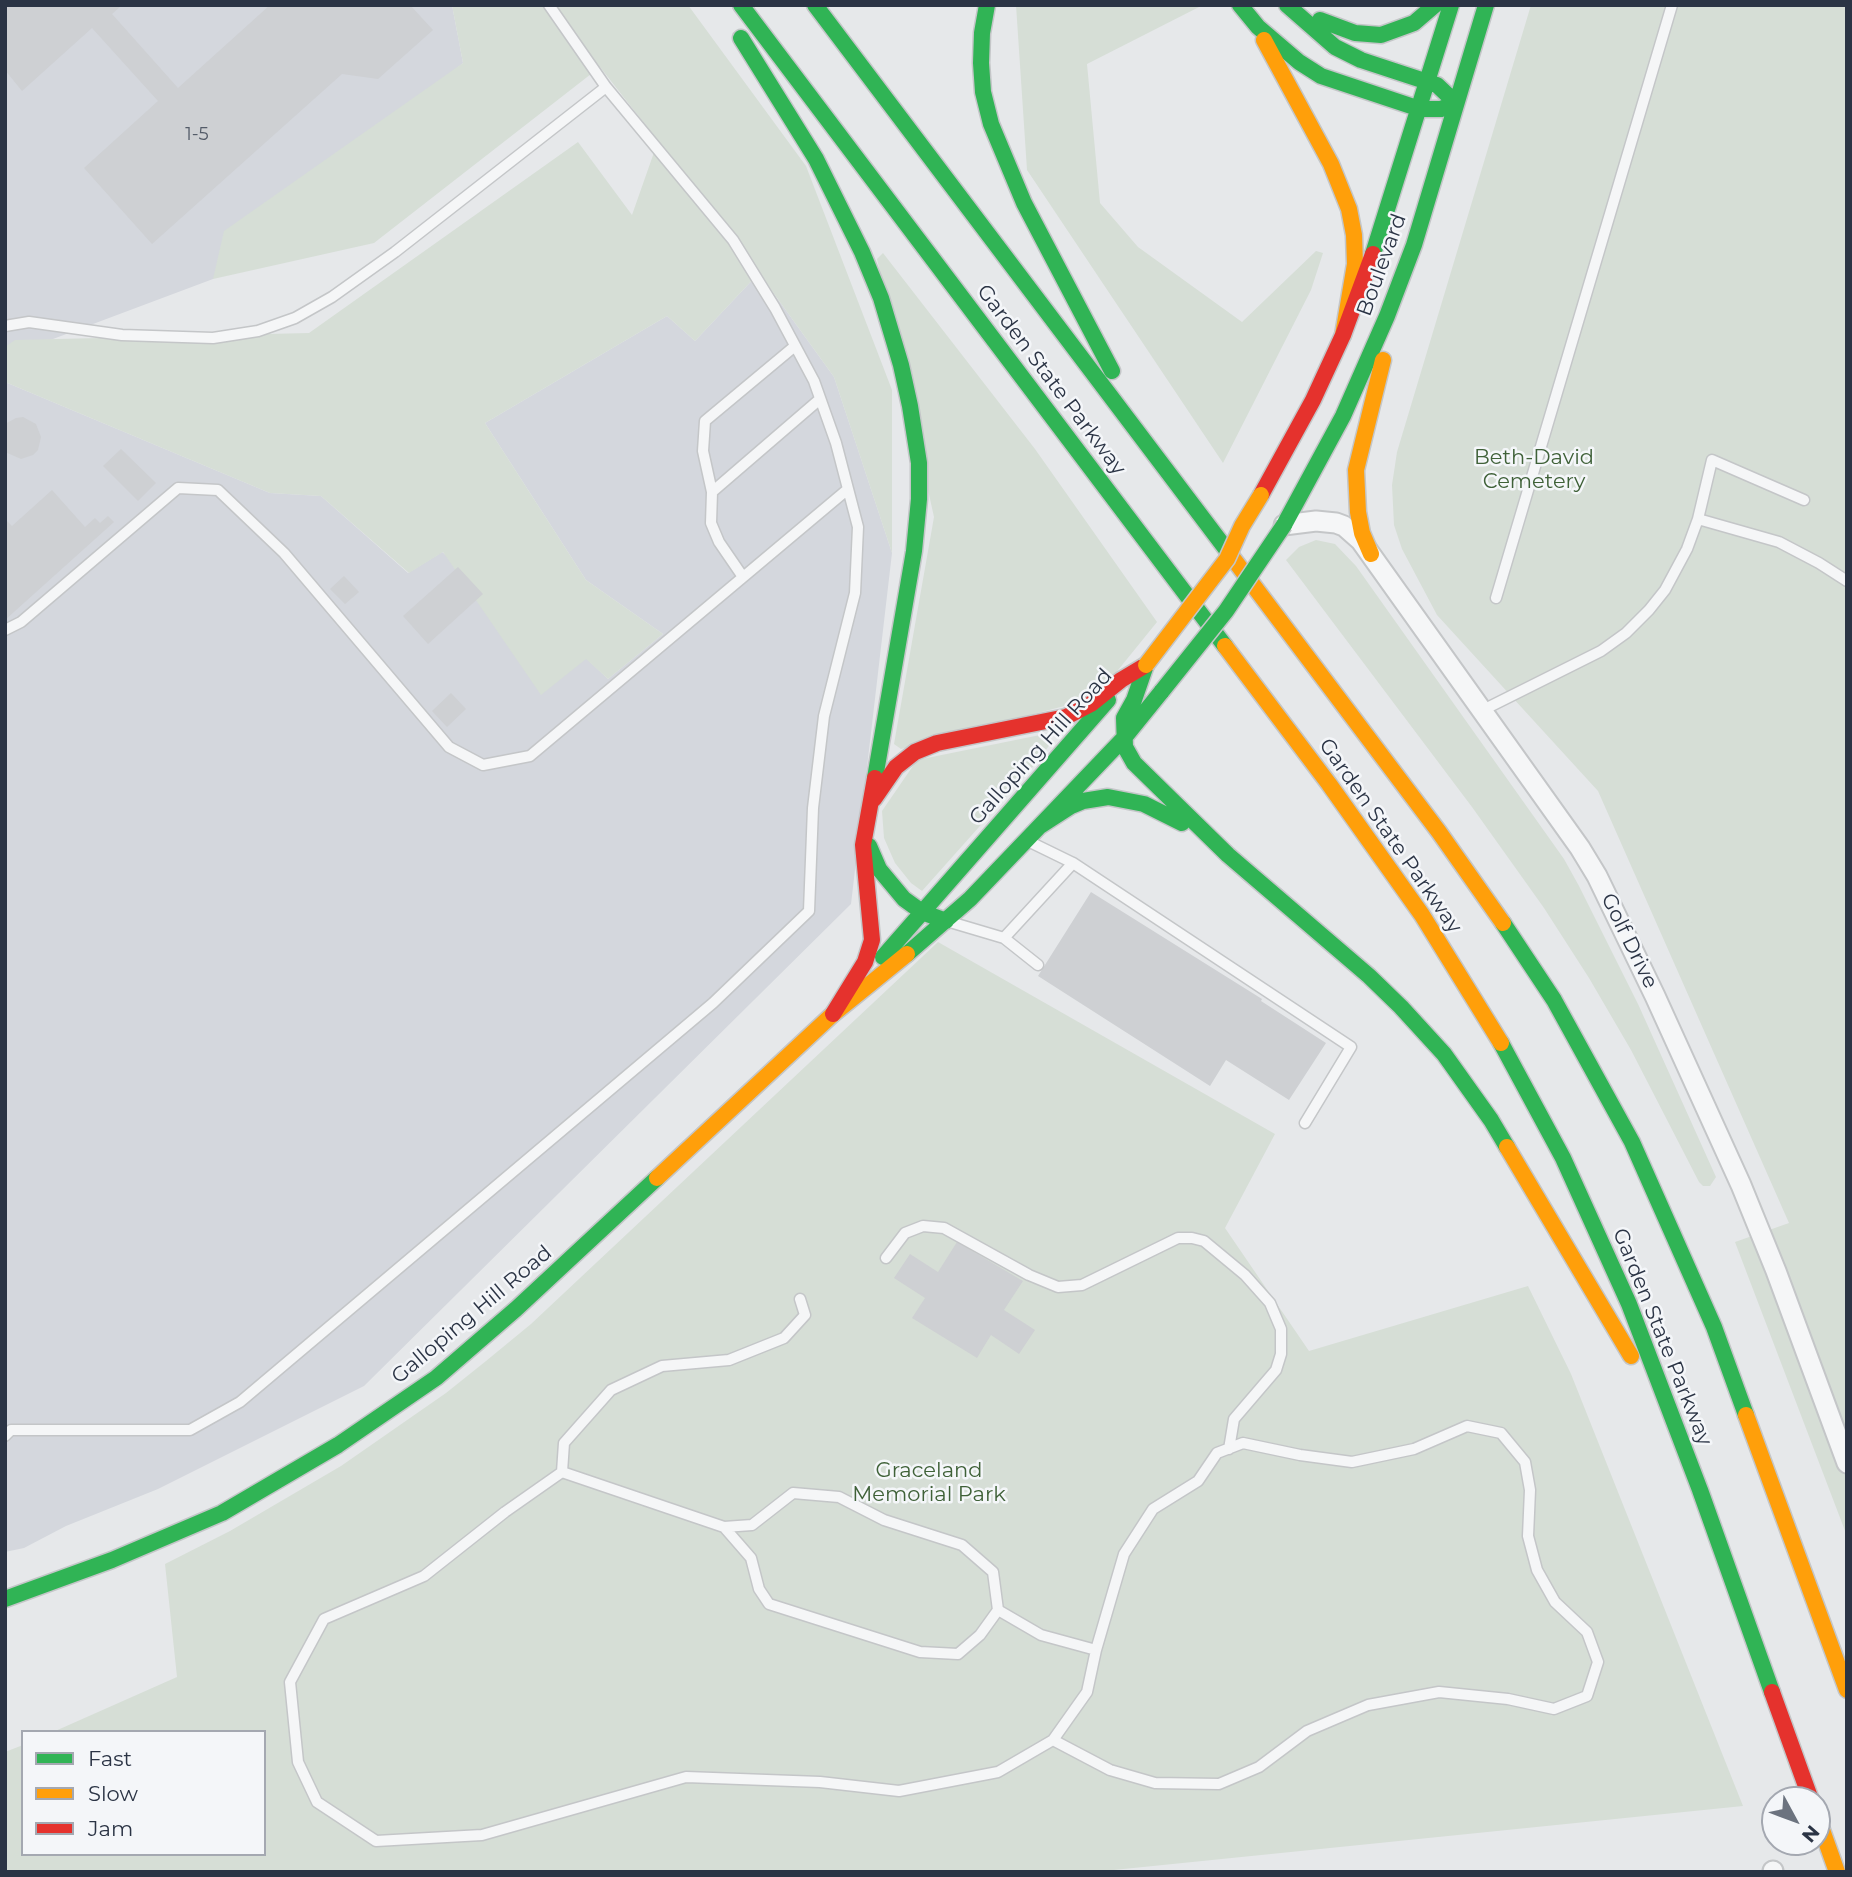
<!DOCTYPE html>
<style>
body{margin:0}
#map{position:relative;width:1852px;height:1877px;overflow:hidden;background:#e6e8ea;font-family:Montserrat,sans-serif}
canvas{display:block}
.frame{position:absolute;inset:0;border:7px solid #2b3445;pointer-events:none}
.legend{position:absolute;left:21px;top:1730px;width:245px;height:126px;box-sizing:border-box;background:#f4f6f9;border:2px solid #a4a8b1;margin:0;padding:9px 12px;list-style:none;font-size:21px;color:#2b3445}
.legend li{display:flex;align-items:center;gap:14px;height:35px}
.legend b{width:35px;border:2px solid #a4a8b1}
.north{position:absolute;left:1761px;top:1786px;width:70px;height:70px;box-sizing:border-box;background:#f4f6f9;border:2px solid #a4a8b1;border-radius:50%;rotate:131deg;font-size:19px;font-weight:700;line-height:28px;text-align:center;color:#2b3445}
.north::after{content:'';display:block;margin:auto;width:24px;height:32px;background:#6c737f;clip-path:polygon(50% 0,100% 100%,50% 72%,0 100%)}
</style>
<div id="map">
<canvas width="1852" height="1877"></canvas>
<div class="frame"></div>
<ul class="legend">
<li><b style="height:9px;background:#30b455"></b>Fast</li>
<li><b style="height:9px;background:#ff9f0a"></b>Slow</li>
<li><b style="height:9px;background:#e5322d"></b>Jam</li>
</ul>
<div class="north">N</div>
</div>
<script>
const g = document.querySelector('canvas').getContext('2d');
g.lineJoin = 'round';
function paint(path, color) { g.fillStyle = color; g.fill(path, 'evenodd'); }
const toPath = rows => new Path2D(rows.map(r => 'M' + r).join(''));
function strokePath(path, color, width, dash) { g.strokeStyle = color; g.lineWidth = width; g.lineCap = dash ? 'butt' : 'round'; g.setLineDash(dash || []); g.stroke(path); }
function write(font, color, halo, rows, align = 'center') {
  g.font = font + ' Montserrat,sans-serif'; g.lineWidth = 5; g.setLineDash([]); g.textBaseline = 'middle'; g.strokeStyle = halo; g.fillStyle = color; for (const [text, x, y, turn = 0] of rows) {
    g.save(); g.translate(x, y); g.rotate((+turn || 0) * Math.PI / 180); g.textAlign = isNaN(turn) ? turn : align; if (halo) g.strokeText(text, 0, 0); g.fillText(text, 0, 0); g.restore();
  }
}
paint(toPath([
 [5,5,452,5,463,63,213,279,5,357],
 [759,273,834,377,892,553,851,904,364,1386,158,1489,66,1526,24,1548,5,1552,5,382,270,493,321,496,408,573,442,552,586,658,608,679,663,634,586,580,485,423,667,316,695,341]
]), '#d4d7dd');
paint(toPath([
 [452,5,688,5,806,166,892,390,892,553,834,377,759,273,695,341,667,316,485,423,586,580,663,634,608,679,586,659,541,695,443,552,409,573,321,496,270,493,5,382,5,347,15,340,309,333,578,142,632,215,658,141,600,67,374,243,213,279,224,231,463,63],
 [1016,5,1203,5,1087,64,1100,203,1138,247,1242,322,1316,251,1323,253,1311,290,1223,463,1027,170],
 [1531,5,1847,5,1847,1536,1735,1242,1789,1223,1598,791,1437,615,1402,549,1394,525,1392,485,1397,452],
 [883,253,1035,449,1157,622,1110,680,1072,704,901,749,894,744,934,517,877,259],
 [1316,540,1335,544,1356,566,1564,859,1579,886,1638,1004,1716,1177,1710,1186,1703,1186,1699,1182,1631,1050,1589,978,1544,908,1472,807,1286,560,1299,547],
 [1050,733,1051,743,1036,763,922,891,911,883,895,863,884,838,882,811,917,760],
 [938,942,1275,1134,1225,1228,1309,1351,1528,1286,1571,1374,1743,1806,1094,1872,5,1872,5,1752,23,1745,23,1854,264,1854,264,1732,53,1732,177,1677,165,1564,230,1531,341,1466,446,1393,486,1361,531,1324]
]), '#d6ded6');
paint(toPath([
 [5,5,122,5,112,14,178,88,270,5,410,5,433,30,378,79,342,74,152,244,84,168,158,101,92,28,22,91,5,70],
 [23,417,36,424,41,437,38,450,33,455,21,459,5,452,5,424,16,418],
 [121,449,156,483,138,501,103,466],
 [52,490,85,527,95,518,100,523,108,516,114,522,5,620,5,519,12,526],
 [458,567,483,594,428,644,403,616],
 [344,576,359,592,345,604,330,589],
 [451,693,466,709,447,727,432,711],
 [1091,892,1262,999,1261,1001,1326,1043,1289,1100,1226,1060,1210,1086,1038,976],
 [957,1242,1023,1281,1004,1310,1035,1330,1019,1354,991,1335,977,1358,912,1318,925,1298,894,1278,910,1254,938,1272]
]), '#ced0d3');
const lane = toPath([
 [5,326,29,322,122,335,213,338,258,331,295,318,332,297,395,252,606,87],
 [712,492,703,451,705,421,795,346],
 [1698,519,1779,542,1819,563,1847,581],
 [743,577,719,542,711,523,712,492,820,399],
 [1496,598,1672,5],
 [5,630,21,622,178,488,218,490,284,553,449,747,483,765,530,756,848,489],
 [1483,710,1601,651,1626,633,1649,610,1665,590,1687,549,1698,519,1712,460,1804,500],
 [1030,842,1073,863],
 [950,922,1004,938,1038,965],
 [1004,938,1073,863,1351,1047,1305,1123],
 [886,1258,905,1233,923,1226,944,1228,1029,1275,1058,1287,1082,1285,1178,1238,1192,1238,1204,1241,1245,1275,1270,1303,1281,1329,1281,1354,1276,1370,1234,1419,1229,1449],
 [800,1299,805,1315,784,1338,729,1360,662,1366,611,1390,564,1443,562,1472,724,1527,752,1525,793,1493,839,1497,884,1520,962,1545,993,1572,998,1610,1041,1635,1096,1650],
 [5,1436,11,1430,190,1430,240,1402,713,1003,809,911,813,808,824,716,855,593,858,527,836,443,814,381,775,308,733,240,606,87,549,5],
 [562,1472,505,1512,424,1576,324,1619,290,1682,298,1762,317,1802,376,1841,482,1835,686,1777,820,1782,899,1791,998,1772,1053,1740,1087,1692,1096,1650,1124,1554,1153,1509,1198,1481,1217,1453,1243,1443,1300,1455,1352,1462,1414,1449,1467,1426,1501,1433,1525,1462,1530,1490,1528,1536,1537,1570,1555,1602,1587,1632,1598,1662,1587,1696,1554,1709,1508,1699,1439,1692,1368,1705,1307,1731,1259,1767,1219,1784,1155,1783,1110,1770,1053,1740],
 [724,1527,751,1558,759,1589,769,1604,920,1652,958,1654,980,1635,998,1610]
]);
const street = toPath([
 [1284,525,1316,521,1336,523,1344,526,1361,541,1580,848,1597,876,1655,996,1741,1185,1776,1271,1847,1463],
 [1773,1871,1773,1872]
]);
const fast = toPath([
 [741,5,1225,646],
 [815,5,1232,557],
 [987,5,982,33,981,63,983,92,991,124,1024,203,1112,371],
 [1240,5,1258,27,1299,62,1321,76,1420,109,1441,109,1456,103,1437,85,1361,60,1335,47,1287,5],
 [1320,20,1355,33,1381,35,1414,23,1435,5],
 [741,38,816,159,862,252,881,298,901,365,910,406,919,463,919,499,914,551,875,778],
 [1373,254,1451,5],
 [1284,525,1343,416,1387,316,1414,245,1486,5],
 [1146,665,1134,700,1124,718,1125,747,1134,763,1228,855,1369,976,1401,1007,1444,1054,1491,1120,1507,1147],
 [1040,826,1071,806,1083,801,1108,797,1144,804,1182,823],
 [869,846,879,869,904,899,922,912,946,921],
 [1503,923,1554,1000,1632,1142,1714,1327,1746,1415],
 [907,954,970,899,1124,738,1162,691],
 [883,957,1108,700],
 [1501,1043,1563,1158,1629,1304,1700,1490,1772,1692],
 [5,1599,112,1560,222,1513,338,1445,436,1378,516,1309,657,1178]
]);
const slow = toPath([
 [1264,40,1331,164,1349,209,1354,235,1355,264,1343,335],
 [1371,554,1362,533,1358,512,1356,470,1383,360],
 [1232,557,1439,832,1503,923],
 [1225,646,1329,784,1422,915,1501,1043],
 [1507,1147,1631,1356],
 [657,1178,833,1014,907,954],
 [1746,1415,1847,1690],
 [1817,1816,1837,1872]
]);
const jam = toPath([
 [1261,495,1313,400,1343,335,1373,254],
 [874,799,896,767,915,752,937,743,1066,717,1091,704,1121,680,1146,665],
 [833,1014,865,962,872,940,863,845,875,778],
 [1772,1692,1811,1800]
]);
strokePath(lane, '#c4c6c8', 13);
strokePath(street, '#c4c6c8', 23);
strokePath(fast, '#c4c6c8', 19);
strokePath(slow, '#c4c6c8', 19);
strokePath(jam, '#c4c6c8', 19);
strokePath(lane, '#f5f6f7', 10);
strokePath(street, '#f5f6f7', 19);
strokePath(fast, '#30b455', 16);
strokePath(slow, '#ff9f0a', 16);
strokePath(jam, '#e5322d', 16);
const fastBridge = toPath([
 [1162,691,1226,611,1284,525]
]);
const slowBridge = toPath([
 [1146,665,1227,559,1242,526,1261,495]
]);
strokePath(fastBridge, '#c4c6c8', 19, []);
strokePath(slowBridge, '#c4c6c8', 19, []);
strokePath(fastBridge, '#30b455', 16);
strokePath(slowBridge, '#ff9f0a', 16);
write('18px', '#545c69', null, [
 ["1-5",197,135]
]);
write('21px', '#2b3445', '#f4f6f9', [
 ["Boulevard",1382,265,-70],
 ["Garden State Parkway",1051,380,53],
 ["Galloping Hill Road",1041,747,-48],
 ["Garden State Parkway",1390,836,55],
 ["Golf Drive",1629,941,64],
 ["Galloping Hill Road",472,1315,-40],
 ["Garden State Parkway",1662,1337,68]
]);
write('21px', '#3f6138', '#f4f6f9', [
 ["Beth-David",1534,458],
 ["Cemetery",1534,482],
 ["Graceland",929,1471],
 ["Memorial Park",929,1495]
]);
</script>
